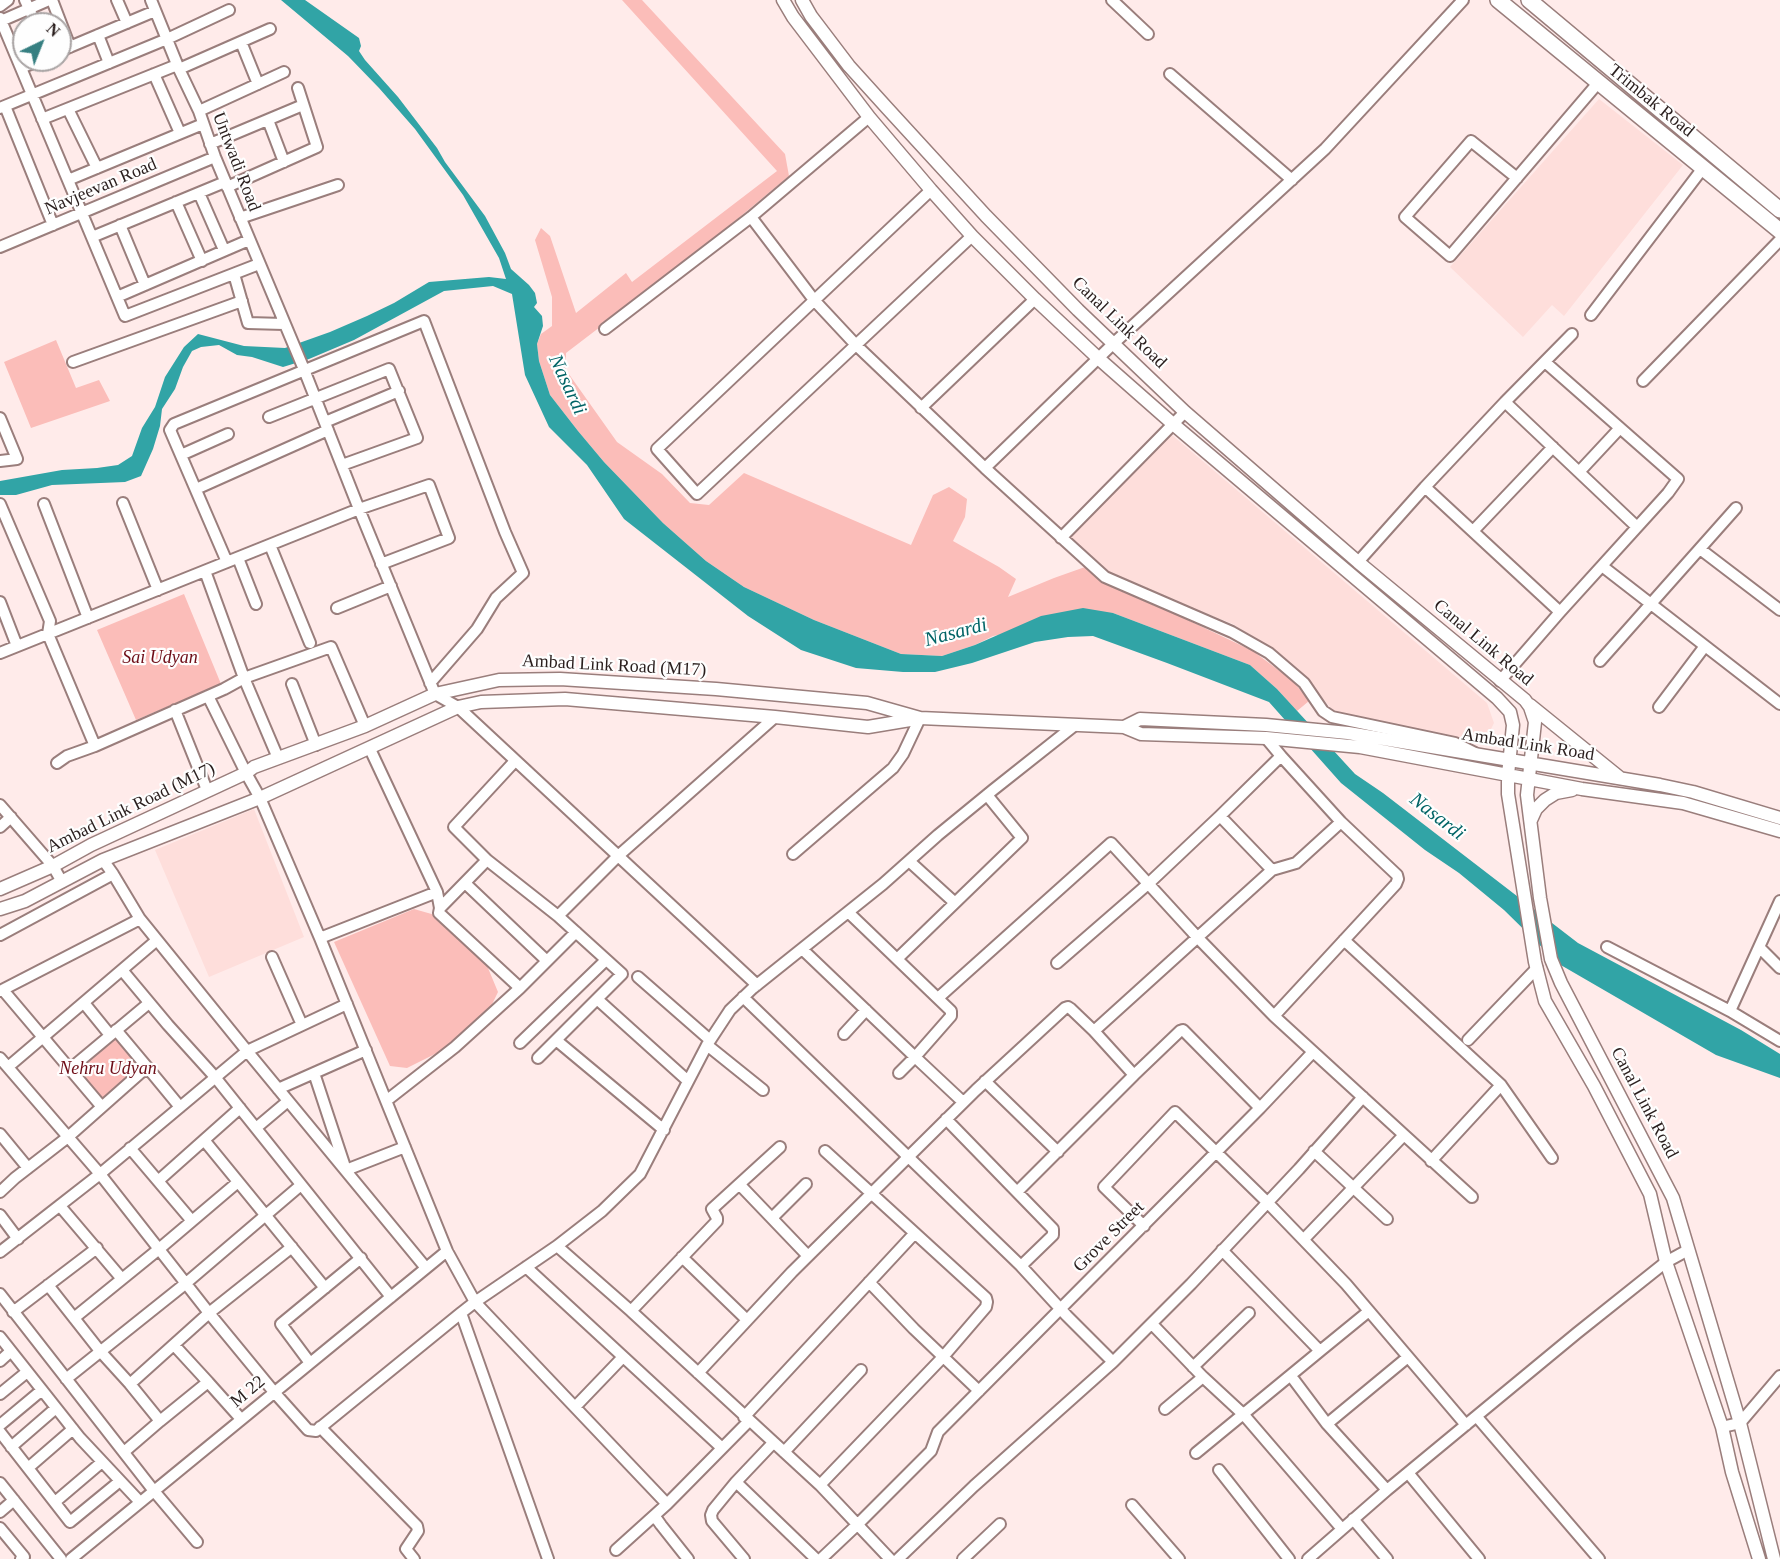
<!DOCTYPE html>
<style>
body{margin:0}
#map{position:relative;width:1780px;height:1559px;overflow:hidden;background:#ffebea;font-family:Georgia,serif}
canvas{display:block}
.north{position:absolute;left:12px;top:12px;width:60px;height:60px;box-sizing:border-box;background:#fefefe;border:2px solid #a9a4a4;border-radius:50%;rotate:43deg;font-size:16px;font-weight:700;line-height:24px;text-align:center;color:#291e1d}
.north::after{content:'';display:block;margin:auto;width:21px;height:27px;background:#367f81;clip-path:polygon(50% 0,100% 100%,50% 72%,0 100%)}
</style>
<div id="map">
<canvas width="1780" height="1559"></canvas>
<div class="north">N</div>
</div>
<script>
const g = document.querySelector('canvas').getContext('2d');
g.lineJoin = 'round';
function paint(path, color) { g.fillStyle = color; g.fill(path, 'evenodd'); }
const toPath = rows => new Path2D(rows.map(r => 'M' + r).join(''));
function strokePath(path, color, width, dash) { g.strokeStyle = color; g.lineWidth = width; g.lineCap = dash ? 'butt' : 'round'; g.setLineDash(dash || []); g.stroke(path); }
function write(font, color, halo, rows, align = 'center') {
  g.font = font + ' Georgia,serif'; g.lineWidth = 4.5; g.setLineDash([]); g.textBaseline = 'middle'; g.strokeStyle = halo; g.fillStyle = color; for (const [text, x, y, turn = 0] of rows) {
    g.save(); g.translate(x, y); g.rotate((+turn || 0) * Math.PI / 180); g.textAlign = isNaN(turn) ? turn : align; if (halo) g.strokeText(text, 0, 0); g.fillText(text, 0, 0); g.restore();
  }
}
paint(toPath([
 [1599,99,1683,165,1564,316,1552,305,1523,337,1450,267],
 [1172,435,1487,703,1494,723,1487,737,1469,739,1340,719,1298,669,1233,624,1109,576,1065,538],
 [254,809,304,937,209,977,155,850]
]), '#fededb');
paint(toPath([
 [622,0,642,0,785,154,789,176,693,256,566,353,566,370,617,442,662,474,690,503,709,505,744,473,911,545,933,495,949,487,967,499,965,517,953,541,999,567,1016,579,1008,597,1054,578,1085,567,1114,585,1253,651,1293,681,1309,701,1297,711,1277,689,1250,665,1113,613,993,636,975,645,942,656,901,654,814,620,744,587,706,561,663,523,604,462,578,431,550,395,539,361,537,344,541,334,552,326,552,297,535,240,541,228,550,236,576,313,626,273,632,282,777,171],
 [56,340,76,388,99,380,110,401,31,428,4,362],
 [184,594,221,684,136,720,97,630],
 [414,909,435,915,483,956,498,992,482,1025,449,1047,407,1068,390,1066,334,942],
 [115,1036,143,1068,101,1103,74,1071]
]), '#fbbdb9');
paint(toPath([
 [281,0,305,0,359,38,361,46,359,51,365,60,398,97,437,148,445,162,485,216,505,253,511,269,529,285,535,293,537,303,534,307,542,316,543,326,537,344,539,361,550,395,578,431,604,462,663,523,706,561,744,587,814,620,901,654,942,656,975,645,1041,616,1083,608,1113,613,1250,665,1277,689,1355,774,1383,793,1578,943,1741,1030,1780,1054,1780,1078,1716,1055,1559,964,1504,910,1459,873,1425,850,1341,783,1269,702,1167,663,1093,636,1068,637,1035,642,972,663,935,672,903,672,856,668,801,650,748,616,624,519,587,465,549,427,525,375,512,294,493,286,444,291,354,340,309,359,283,367,252,357,237,355,219,345,201,347,192,351,183,367,175,389,162,409,160,426,153,449,141,476,125,482,52,485,16,495,0,495,0,481,62,470,97,468,118,465,132,456,142,428,155,407,165,377,184,347,198,334,244,346,285,348,330,332,367,316,394,303,429,282,489,277,506,279,499,258,463,195,415,129,379,88,348,56]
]), '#31a4a6');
const minor = toPath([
 [25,0,36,24],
 [52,0,70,47],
 [117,0,127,23],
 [151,0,179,69,199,111,215,157,303,367,359,509,435,694,458,707,757,985],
 [1112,0,1148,34],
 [0,6,8,0],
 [0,18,125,316,259,264],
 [1,21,49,0],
 [98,35,109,63],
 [241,42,258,84],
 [60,51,155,11],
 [21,68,40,60],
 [179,69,270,29],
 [154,74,180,133],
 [1170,74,1292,180],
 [5,106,53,225],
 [0,108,167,39,229,10],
 [68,109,97,168],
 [199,111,284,72],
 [42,119,177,65],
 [268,120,284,162],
 [210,144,303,105],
 [1517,178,1471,141,1405,217,1450,256,1598,83],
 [68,180,203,124],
 [227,187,317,147,298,88],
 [931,190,657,449,697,494,972,236],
 [199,193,224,250],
 [176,202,202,261],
 [751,217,814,300,856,345,985,468,1105,577,1232,632,1269,653,1304,683,1323,711,1332,717,1455,743,1475,753],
 [240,218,338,185],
 [120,225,145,285],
 [92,237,225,182],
 [0,247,215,157],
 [234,274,248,323,284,324],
 [117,297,249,240],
 [1591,315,1703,168],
 [605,329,751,217,869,117],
 [73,362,242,301],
 [1643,381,1780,240],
 [1505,402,1637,527],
 [921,408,1035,299],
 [269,417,389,369,417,438,342,465],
 [0,418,17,459,0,461],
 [325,422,399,391],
 [181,455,228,434],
 [985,468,1114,343,1325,149,1463,0],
 [1579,472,1620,428],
 [1425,487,1560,612],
 [196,489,328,430],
 [123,503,158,590],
 [0,504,50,621,48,634,95,746,224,689,244,678,331,647,365,726],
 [44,504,88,618],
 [1474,530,1553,447],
 [1061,538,1185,412],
 [270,545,310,643],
 [1700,549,1780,610],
 [238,558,256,604],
 [227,562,170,430,174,424,424,321,505,532,523,573,496,598,477,629,430,683],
 [1358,562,1425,487,1505,402,1572,334],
 [1602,566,1780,704],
 [205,571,244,678,278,758],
 [0,602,17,646],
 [337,608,391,586],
 [0,653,359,509,429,485,449,538,381,564],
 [1600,661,1736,508],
 [1500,681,1560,612,1668,493,1678,479,1545,362],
 [292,684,316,745],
 [208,696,246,773,260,798,320,938,447,1251,475,1302,461,1313,548,1559],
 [1659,707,1705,646],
 [175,710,207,790],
 [370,749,437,892,440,908],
 [1281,756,1341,822,1397,875,1398,879,1396,884,1274,1016,1472,1197],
 [515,761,454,827,487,860,440,908,439,913,520,988,576,932],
 [57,763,67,756,95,746],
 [0,805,53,866,62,882],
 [0,827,11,817],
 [793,854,893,768,903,754,920,718],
 [103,860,113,874,140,919],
 [487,860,558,916],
 [909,861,954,902],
 [1272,870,1296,863,1341,822],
 [465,883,547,961],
 [0,935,113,874],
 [320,938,437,892],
 [1344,940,1501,1085,1552,1158],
 [1607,947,1730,1011,1780,1041],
 [1760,948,1780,968],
 [802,949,915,1057,951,1016,951,1011,848,912],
 [272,957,302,1025],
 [897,959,1022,838,987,795],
 [1057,963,1148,884,1220,816,1281,756,1266,738],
 [122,970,168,1025,215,1077,391,1297],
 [638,977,710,1040],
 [3,990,102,1107],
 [0,991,140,919,247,1051,100,1174,0,1252],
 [743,997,1021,1266,1067,1316,1113,1362,1191,1284,1299,1169,1363,1097],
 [938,998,1111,843,1198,938,1274,1016],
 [597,999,688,1081],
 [84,1003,110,1035],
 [347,1004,247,1051,426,1268],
 [1730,1011,1780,901],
 [844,1034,866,1010],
 [556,1040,664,1130],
 [1468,1040,1537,968],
 [520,1043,606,960],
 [707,1045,763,1090],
 [0,1058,100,1174,209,1313,274,1392,308,1430,316,1431,461,1313],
 [538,1058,622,974,558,916,618,856,775,717],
 [8,1067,157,940],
 [147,1067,180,1107],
 [70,1069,149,1003],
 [314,1073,346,1170,405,1147],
 [899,1073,915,1057,963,1102],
 [985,1081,1058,1152],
 [278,1089,366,1050],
 [386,1101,455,1047,520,988],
 [1260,1108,1313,1052],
 [946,1119,1053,1229,1053,1235,1021,1266],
 [256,1128,288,1101],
 [0,1134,28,1168],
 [204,1140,325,1288],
 [130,1148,192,1221],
 [1314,1151,1387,1219],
 [1431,1161,1501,1085],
 [158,1181,240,1108],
 [740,1185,808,1256],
 [0,1192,15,1178,68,1137,147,1067,116,1030],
 [1017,1192,1134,1075],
 [60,1206,122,1279],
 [0,1215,18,1239],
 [772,1218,806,1184],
 [1144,1226,1104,1187,1175,1112,1267,1202,1346,1284,1466,1425],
 [1304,1239,1404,1135],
 [557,1246,631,1311,820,1485,890,1559],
 [682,1257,747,1320],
 [526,1267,722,1448],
 [869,1282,914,1329,979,1391],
 [48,1285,100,1351,130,1384],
 [0,1294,154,1491,197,1542],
 [631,1311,717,1221,717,1218,712,1209,780,1147],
 [13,1312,97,1248],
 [74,1318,159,1249,238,1182],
 [1152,1324,1203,1377,1244,1415,1342,1529],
 [0,1337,80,1438,140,1502],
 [174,1345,208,1382],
 [1320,1351,1369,1311],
 [0,1361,11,1351],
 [310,1363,281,1324,361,1258],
 [1193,1367,1249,1313],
 [698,1373,792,1272,976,1090,1065,1008,1068,1007,1071,1009,1094,1031,1272,870,1220,816],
 [1291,1376,1327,1424,1387,1490],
 [66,1379,185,1284,301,1185],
 [0,1394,27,1372],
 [575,1407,623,1357],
 [1165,1409,1203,1377],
 [744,1417,914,1234],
 [1477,1417,1599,1559],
 [241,1419,208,1382,160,1421,130,1384,209,1313,292,1247],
 [1327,1424,1408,1357],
 [0,1425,42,1390],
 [320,1427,417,1526,418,1531,406,1549,414,1559],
 [1722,1427,1740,1423,1780,1376],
 [0,1432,70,1522,120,1481],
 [11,1447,56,1408],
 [124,1452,160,1421],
 [784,1452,861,1370],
 [1196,1453,1320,1351,1222,1250],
 [28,1468,73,1429],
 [1219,1470,1289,1559],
 [1409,1474,1479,1559],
 [736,1482,816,1559],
 [0,1483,61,1559],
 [820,1485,943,1357,986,1307,987,1302,986,1298,825,1151],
 [55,1502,102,1462],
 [667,1504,475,1302,557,1246,602,1211,640,1174,707,1045,730,1010,753,988,883,884,938,835,993,790,1075,725],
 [1132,1505,1179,1559],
 [0,1512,14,1500],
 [656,1514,656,1518,661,1525,688,1559],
 [1353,1519,1387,1559],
 [0,1528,24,1557,21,1559],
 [616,1550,667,1504,749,1421],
 [71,1559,447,1251],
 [744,1559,712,1521,711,1515,713,1510,736,1482,773,1443],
 [821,1559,858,1524,931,1451,938,1432,1260,1108,1183,1030,1180,1031,1134,1075,1094,1031],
 [898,1559,974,1486,1113,1362],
 [963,1559,1000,1524],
 [1308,1559,1387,1490,1577,1333,1666,1262,1688,1250]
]);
const major = toPath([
 [783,0,793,17,869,117,931,190,972,236,1035,299,1098,358,1173,424,1497,698,1510,712,1513,725,1508,775,1508,794,1535,962,1545,1001,1594,1086,1650,1194,1666,1262,1722,1427,1732,1472,1759,1559],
 [802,0,811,16,849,66,887,108,986,216,1078,310,1185,412,1358,562,1525,700,1530,707,1535,722,1527,795,1540,898,1551,959,1561,983,1673,1198,1740,1423,1774,1559],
 [1530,705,1619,777],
 [1124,727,1140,719,1266,725,1348,733,1660,785,1693,792,1780,818],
 [1531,820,1536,809,1545,800,1556,793,1572,790],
 [0,889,53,866,91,845,246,773,254,767,365,726,435,694,499,680,560,679,716,689,867,703,920,718,1124,727,1141,734,1266,738,1360,747,1582,789,1683,803,1780,831],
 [0,909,25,901,103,860,260,798,458,707,481,702,565,699,775,717,868,727,916,719]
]);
const highway = toPath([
 [1498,0,1780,231],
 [1529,0,1780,210]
]);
strokePath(minor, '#9a7e7c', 14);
strokePath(major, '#9a7e7c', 15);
strokePath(highway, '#9a7e7c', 18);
strokePath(minor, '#fff', 10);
strokePath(major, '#fff', 12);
strokePath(highway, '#fff', 15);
write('18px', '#291e1d', '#fefefe', [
 ["Trimbak Road",1651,101,39],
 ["Untwadi Road",236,162,69],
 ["Navjeevan Road",101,187,-23],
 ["Canal Link Road",1119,323,44],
 ["Canal Link Road",1483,643,40],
 ["Ambad Link Road (M17)",614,666,3],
 ["Ambad Link Road",1528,745,9],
 ["Ambad Link Road (M17)",131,808,-26],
 ["Canal Link Road",1644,1103,62],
 ["Grove Street",1109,1237,-45],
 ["M 22",248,1392,-40]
]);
write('italic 18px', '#6e0d17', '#fefefe', [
 ["Sai Udyan",160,658],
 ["Nehru Udyan",108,1069]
]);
write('italic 20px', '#016466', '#fefefe', [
 ["Nasardi",567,385,65],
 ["Nasardi",956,633,-15],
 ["Nasardi",1437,817,38]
]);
</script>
